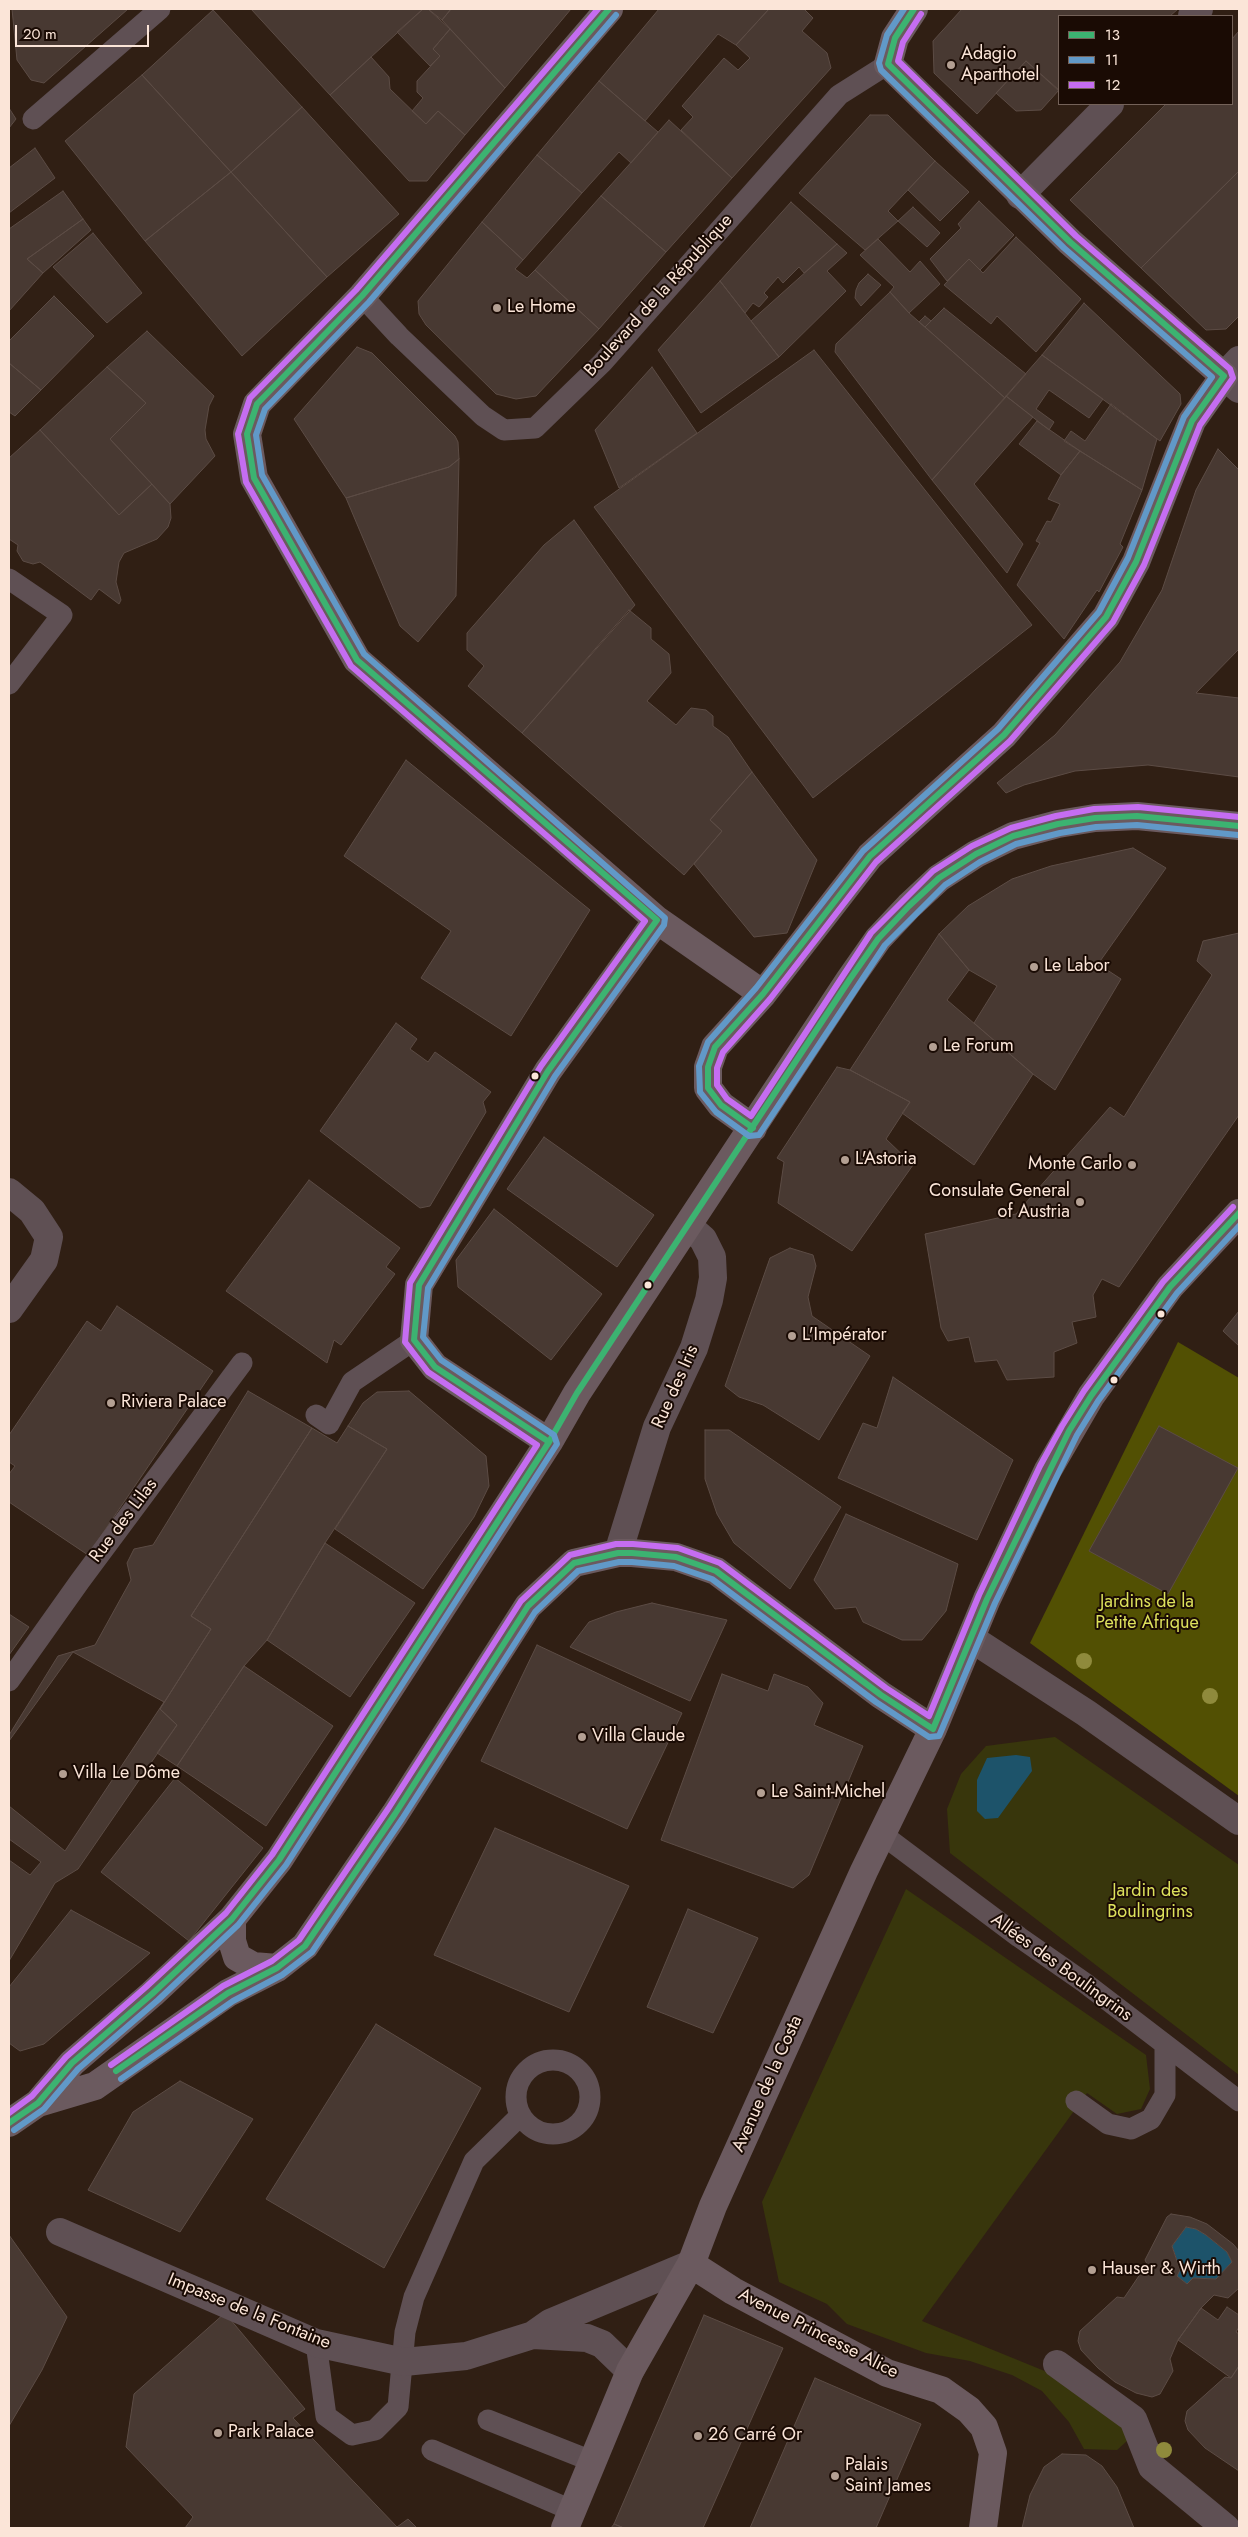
<!DOCTYPE html>
<meta charset="utf-8">
<style>
body{margin:0}
#map{position:relative;width:1248px;height:2537px;overflow:hidden;background:#301f14;font-family:Jost,sans-serif}
canvas{display:block}
.frame{position:absolute;inset:0;border:10px solid #fbe5d8;pointer-events:none}
.legend{position:absolute;left:1058px;top:15px;width:175px;height:90px;box-sizing:border-box;background:#1a0b04;border:1px solid #746259;margin:0;padding:6px 9px;list-style:none;font-size:15px;color:#fbe5d8}
.legend li{display:flex;align-items:center;gap:10px;height:25px}
.legend b{width:25px;border:1px solid #746259}
.scale{position:absolute;left:15px;top:25px;width:134px;height:22px;box-sizing:border-box;border:2px solid #fbe5d8;border-top:0;padding-left:6px;font-size:15px;line-height:18px;white-space:nowrap;color:#fbe5d8;-webkit-text-stroke:4px #1a0b04;paint-order:stroke}
</style>
<div id="map">
<canvas width="1248" height="2537"></canvas>
<div class="frame"></div>
<ul class="legend">
<li><b style="height:6px;background:#3cb371"></b>13</li>
<li><b style="height:6px;background:#6199c8"></b>11</li>
<li><b style="height:6px;background:#c56df1"></b>12</li>
</ul>
<div class="scale">20 m</div>
</div>
<script>
const g = document.querySelector('canvas').getContext('2d');
g.lineJoin = 'round';
function paint(path, color) { g.fillStyle = color; g.fill(path, 'evenodd'); }
const toPath = rows => new Path2D(rows.map(r => 'M' + r).join(''));
function strokePath(path, color, width, dash) { g.strokeStyle = color; g.lineWidth = width; g.lineCap = dash ? 'butt' : 'round'; g.setLineDash(dash || []); g.stroke(path); }
function write(font, color, halo, rows, align = 'center') {
  g.font = font + ' Jost,sans-serif'; g.lineWidth = 4; g.setLineDash([]); g.textBaseline = 'middle'; g.strokeStyle = halo; g.fillStyle = color; for (const [text, x, y, turn = 0] of rows) {
    g.save(); g.translate(x, y); g.rotate((+turn || 0) * Math.PI / 180); g.textAlign = isNaN(turn) ? turn : align; if (halo) g.strokeText(text, 0, 0); g.fillText(text, 0, 0); g.restore();
  }
}
paint(toPath([
 [1055,1737,1239,1865,1239,2075,950,1853,947,1809,961,1774,986,1746],
 [906,1889,1146,2055,1150,2089,1141,2109,1117,2114,1087,2093,922,2321,1047,2372,1126,2425,1127,2441,1117,2450,1084,2449,1069,2422,1042,2391,1012,2375,970,2361,926,2353,847,2324,827,2304,779,2282,762,2202]
]), '#38360c');
paint(toPath([
 [1178,1342,1239,1378,1239,1796,1030,1643]
]), '#525003');
paint(toPath([
 [1016,1755,1030,1757,1032,1771,998,1818,985,1819,977,1811,977,1780,987,1758],
 [1186,2227,1196,2229,1206,2235,1227,2252,1232,2262,1216,2279,1193,2278,1187,2284,1177,2276,1180,2269,1172,2246]
]), '#1d536a');
const building = toPath([
 [12,9,128,9,44,83,31,80,17,60,12,9],
 [251,9,423,9,330,95,251,9],
 [423,9,428,9,450,29,433,49,440,56,430,66,397,32,423,9],
 [428,9,451,9,442,20,428,9],
 [451,9,571,9,505,88,442,20,451,9],
 [659,9,769,9,736,45,718,34,645,121,599,81,659,9],
 [769,9,804,9,813,18,802,31,827,53,831,68,732,178,681,130,693,117,682,106,724,58,738,70,750,58,736,45,769,9],
 [962,9,1178,9,1170,16,1059,16,1059,91,1026,61,977,114,934,73,933,41,962,9],
 [213,10,302,107,231,172,142,75,213,10],
 [450,29,505,88,465,135,438,111,426,124,412,111,423,98,417,92,417,81,440,56,433,49,450,29],
 [1239,31,1239,171,1141,268,1070,200,1166,104,1232,104,1232,39,1239,31],
 [371,57,389,77,390,89,426,124,438,111,465,135,427,181,409,181,330,95,371,57],
 [1026,61,1059,90,1041,110,1016,111,996,93,1026,61],
 [142,75,231,172,145,241,65,141,142,75],
 [599,81,658,132,631,163,619,152,582,193,537,155,599,81],
 [302,107,399,214,327,277,231,172,302,107],
 [9,108,16,119,9,128,9,108],
 [870,115,888,115,935,161,888,211,898,221,865,250,799,193,870,115],
 [669,120,732,178,666,252,601,196,669,120],
 [35,148,55,178,9,213,9,168,35,148],
 [537,155,582,193,523,260,482,222,537,155],
 [935,161,969,192,940,221,908,190,935,161],
 [1239,171,1239,316,1226,329,1206,330,1141,268,1239,171],
 [231,172,327,277,242,356,145,241,231,172],
 [63,191,83,219,27,259,43,273,9,311,9,229,63,191],
 [601,196,666,252,599,329,535,270,601,196],
 [979,201,1014,235,980,270,969,259,947,281,930,259,961,228,958,224,979,201],
 [791,202,837,244,804,273,799,267,783,283,778,277,764,293,768,297,759,307,753,303,745,313,720,281,791,202],
 [913,207,940,233,927,247,898,221,913,207],
 [83,219,91,230,43,273,27,259,83,219],
 [482,222,523,260,515,269,527,278,535,270,599,329,536,396,516,399,496,394,426,325,419,314,418,301,482,222],
 [93,233,142,293,107,323,53,267,93,233],
 [1016,237,1081,299,1036,352,997,316,991,324,944,285,969,259,983,273,1016,237],
 [878,239,910,272,920,261,940,284,909,313,890,292,894,287,860,255,878,239],
 [837,244,847,253,827,271,846,291,779,357,751,321,837,244],
 [868,274,881,285,861,306,855,298,856,290,859,283,868,274],
 [720,281,779,357,701,413,658,350,720,281],
 [890,292,909,313,1005,398,932,480,835,352,836,344,890,292],
 [54,296,94,336,41,390,9,363,9,341,54,296],
 [1084,303,1180,394,1181,404,1160,441,1042,355,1084,303],
 [944,308,1026,374,1005,398,925,327,944,308],
 [925,316,931,321,925,327,919,322,925,316],
 [147,331,214,396,209,406,205,430,206,439,215,456,170,504,110,439,146,403,107,367,147,331],
 [357,347,372,353,455,436,458,442,459,459,449,467,346,498,294,419,357,347],
 [814,350,1032,625,813,798,594,507,814,350],
 [1042,355,1103,399,1089,418,1049,390,1036,409,1054,422,1049,430,1006,396,1042,355],
 [9,363,41,390,15,416,9,412,9,363],
 [107,367,146,403,110,439,152,484,119,515,40,430,107,367],
 [652,367,697,433,619,488,595,430,652,367],
 [1006,396,1033,417,974,484,1023,544,1007,573,932,480,1006,396],
 [1111,404,1157,439,1142,490,1064,441,1071,431,1085,441,1111,404],
 [1037,421,1080,451,1061,475,1019,444,1037,421],
 [40,430,119,515,152,484,170,504,171,518,168,527,157,539,124,553,119,562,116,582,121,600,119,604,99,589,91,600,40,562,33,564,23,561,17,551,18,545,9,539,9,458,40,430],
 [1218,449,1239,470,1239,649,1196,693,1239,698,1239,777,1148,765,1075,771,1024,785,1006,793,997,783,1055,735,1120,662,1162,590,1196,490,1218,449],
 [1080,451,1142,490,1120,544,1123,547,1099,592,1097,590,1064,639,1017,585,1040,543,1036,541,1047,521,1051,522,1060,504,1048,499,1061,475,1080,451],
 [459,459,456,596,418,642,400,626,346,498,449,467,459,459],
 [574,520,635,605,522,733,468,686,484,666,467,650,467,633,544,545,574,520],
 [629,610,651,628,651,639,669,654,671,673,647,701,676,725,691,708,706,710,713,716,713,726,728,737,752,772,710,820,722,831,684,875,522,733,629,610],
 [406,760,590,910,511,1036,421,978,451,931,344,856,406,760],
 [752,772,817,860,787,933,754,937,694,864,722,831,710,820,752,772],
 [1133,848,1166,868,1098,964,1121,979,1055,1090,1033,1074,974,1023,997,986,969,970,939,934,968,906,1012,879,1051,866,1133,848],
 [1239,933,1239,1115,1119,1287,1102,1279,1093,1295,1096,1317,1072,1322,1077,1343,1054,1352,1054,1377,1007,1380,997,1360,975,1362,969,1337,948,1341,941,1328,925,1234,1016,1214,1110,1107,1124,1117,1212,975,1197,961,1203,941,1239,933],
 [939,934,969,970,947,1000,1033,1074,974,1165,902,1113,910,1102,850,1070,939,934],
 [396,1023,417,1039,410,1049,428,1062,435,1052,491,1092,483,1102,486,1112,430,1206,420,1208,320,1131,396,1023],
 [837,1067,850,1070,910,1102,886,1139,913,1165,852,1251,778,1203,784,1162,777,1158,837,1067],
 [544,1137,654,1215,617,1267,507,1189,544,1137],
 [309,1180,400,1248,386,1267,395,1274,341,1345,334,1340,327,1363,226,1291,309,1180],
 [494,1209,602,1294,551,1360,458,1287,456,1260,494,1209],
 [790,1248,813,1255,816,1266,808,1297,812,1316,870,1356,819,1440,763,1405,739,1397,725,1386,770,1258,790,1248],
 [117,1306,213,1371,88,1555,9,1502,9,1474,15,1466,9,1462,9,1435,87,1321,101,1331,117,1306],
 [1239,1311,1239,1346,1223,1331,1239,1311],
 [893,1377,1013,1460,977,1540,838,1478,863,1423,877,1428,893,1377],
 [248,1391,312,1428,191,1616,211,1629,160,1709,177,1725,78,1869,55,1883,9,1961,9,1860,30,1875,41,1862,9,1839,9,1735,58,1656,95,1645,131,1580,127,1563,134,1549,153,1545,248,1391],
 [409,1391,486,1456,489,1486,474,1517,423,1589,335,1529,387,1449,348,1426,363,1403,377,1392,409,1391],
 [348,1426,387,1449,325,1543,267,1640,244,1666,177,1766,157,1753,177,1725,160,1709,211,1629,191,1616,312,1428,337,1443,348,1426],
 [1159,1426,1238,1468,1168,1594,1089,1551,1159,1426],
 [705,1430,729,1430,841,1507,790,1589,734,1543,717,1514,705,1479,705,1430],
 [846,1514,958,1564,946,1611,922,1640,902,1640,863,1622,856,1607,835,1609,814,1580,846,1514],
 [325,1543,415,1603,350,1697,267,1640,325,1543],
 [652,1603,727,1620,690,1701,570,1647,589,1622,616,1612,652,1603],
 [9,1614,29,1627,9,1655,9,1614],
 [537,1645,682,1713,627,1829,481,1761,537,1645],
 [73,1652,164,1702,65,1851,9,1806,9,1741,73,1652],
 [244,1666,333,1726,266,1826,177,1766,244,1666],
 [722,1674,768,1691,774,1674,808,1687,823,1703,814,1725,863,1746,809,1875,793,1888,661,1840,722,1674],
 [175,1778,263,1848,189,1941,101,1872,175,1778],
 [495,1828,629,1886,569,2012,434,1955,495,1828],
 [688,1909,758,1938,713,2033,647,2007,688,1909],
 [71,1910,150,1953,44,2044,20,2051,9,2043,9,1987,71,1910],
 [376,2024,481,2088,384,2268,266,2199,376,2024],
 [180,2081,253,2119,180,2232,88,2190,133,2112,180,2081],
 [1171,2214,1190,2217,1207,2224,1233,2244,1239,2251,1239,2288,1228,2298,1214,2295,1201,2308,1178,2340,1170,2359,1173,2371,1160,2394,1152,2397,1136,2393,1115,2382,1098,2368,1081,2350,1078,2341,1080,2331,1117,2297,1124,2298,1147,2264,1145,2260,1167,2217,1171,2214],
 [1186,2227,1196,2229,1206,2235,1227,2252,1232,2262,1216,2279,1193,2278,1187,2284,1177,2276,1180,2270,1172,2246,1186,2227],
 [9,2235,67,2317,42,2370,9,2426,9,2235],
 [1227,2307,1239,2315,1239,2327,1236,2332,1239,2334,1239,2366,1231,2378,1178,2340,1201,2308,1218,2320,1227,2307],
 [225,2313,305,2409,293,2418,397,2527,408,2519,417,2528,185,2528,193,2517,126,2447,134,2394,225,2313],
 [704,2315,783,2348,703,2528,624,2528,614,2524,704,2315],
 [1239,2366,1239,2471,1205,2448,1188,2430,1185,2421,1187,2411,1225,2377,1231,2378,1239,2366],
 [815,2378,921,2424,876,2528,750,2528,815,2378],
 [1062,2454,1086,2455,1102,2466,1117,2487,1134,2528,1022,2528,1030,2495,1044,2467,1062,2454],
 [614,2524,624,2528,611,2528,614,2524]
]);
paint(building, '#483932');
strokePath(building, '#5c4c45', 1);
strokePath(toPath([
 [33,119,160,9],
 [362,296,399,336,483,416,504,430,535,428,602,363,839,95,888,64],
 [9,579,62,615,9,684],
 [316,1415,329,1424,352,1382,414,1340],
 [9,1681,80,1581,242,1363],
 [883,1835,1019,1937,1085,1983,1239,2101],
 '516 2097a37 37 0 1 1 74 0a37 37 0 1 1-74 0Z',
 [1076,2101,1108,2124,1131,2129,1151,2119,1165,2095,1165,2045],
 [316,2343,326,2416,352,2435,375,2430,398,2407,405,2332,414,2297,474,2161,521,2115],
 [488,2420,594,2462],
 [432,2450,571,2510]
]), '#5f5054', 21);
strokePath(toPath([
 [1192,16,1199,9],
 [1020,195,1110,104],
 [1239,360,1224,376,1239,389],
 [9,1192,32,1211,49,1237,44,1260,9,1309],
 [618,1553,657,1427,694,1348,709,1300,713,1278,712,1257,703,1239,688,1226],
 [972,1639,1086,1713,1239,1821],
 [60,2232,316,2343,404,2362,466,2356,533,2335,550,2323,691,2264],
 [533,2335,587,2338,602,2344,630,2371],
 [1057,2364,1133,2419,1152,2467,1226,2528]
]), '#5f5054', 28);
strokePath(toPath([
 [609,9,362,296,257,404,247,434,254,478,357,660,657,920,763,994],
 [753,1128,721,1105,708,1088,708,1067,715,1047,763,994,870,856,1004,735,1106,617,1136,562,1192,421,1224,376,1070,242,888,64,895,38,914,9],
 [549,1442,435,1367,414,1340,419,1285,548,1071,657,920],
 [232,1919,232,1941,237,1957,253,1966,277,1968],
 [38,2103,95,2086,228,1993,277,1968,305,1946,395,1814,528,1606,574,1563,618,1553,632,1553,676,1557,716,1571,881,1695,933,1729],
 [9,2123,38,2103,72,2063,152,1994,232,1919,279,1860,549,1442,577,1393,850,979,878,939,909,906,939,878,976,854,1013,836,1058,824,1095,818,1137,816,1239,826],
 [691,2264,733,2291,887,2373,941,2390,969,2410,984,2427,993,2453,983,2528],
 [565,2528,630,2371,691,2264,713,2206,864,1871,933,1729,987,1599,1048,1470,1091,1396,1170,1287,1239,1213]
]), '#6b5a5f', 28);
strokePath(toPath([
 [753,1128,721,1105,708,1088,708,1067,715,1047,763,994,870,856,1004,735,1106,617,1136,562,1192,421,1224,376,1070,242,888,64,895,38,914,9],
 [549,1442,435,1367,414,1340,419,1285,548,1071,657,920,357,660,254,478,247,434,257,404,362,296,609,9],
 [933,1729,987,1599,1069,1431,1091,1396,1170,1287,1239,1213],
 [116,2071,228,1993,277,1968,305,1946,395,1814,528,1606,574,1563,618,1553,632,1553,676,1557,716,1571,881,1695,933,1729],
 [9,2123,38,2103,72,2063,152,1994,232,1919,279,1860,549,1442,577,1393,850,979,878,939,909,906,939,878,976,854,1013,836,1058,824,1095,818,1137,816,1239,826]
]), '#3cb371', 6);
strokePath(toPath([
 [904,9,887,35,879,63,881,70,1064,248,1212,377,1184,417,1128,558,1099,612,998,729,863,851,756,988,708,1042,699,1066,700,1092,716,1112,749,1136,759,1135,885,945,945,885,980,862,1016,844,1060,833,1096,827,1137,825,1238,835],
 [121,2079,233,2001,282,1975,312,1952,402,1819,535,1612,578,1571,619,1562,632,1562,674,1566,712,1579,876,1702,929,1737,939,1736,995,1603,1077,1435,1098,1401,1177,1293,1239,1226],
 [14,2130,44,2109,78,2069,158,2000,238,1925,286,1865,557,1444,554,1435,441,1360,423,1337,428,1288,555,1076,664,925,665,918,364,654,262,475,256,435,265,409,369,302,616,15]
]), '#6199c8', 6);
strokePath(toPath([
 [921,14,903,42,898,61,1076,236,1230,369,1233,378,1200,425,1144,565,1113,622,1010,741,876,862,770,999,723,1052,717,1068,717,1085,727,1099,751,1116,871,933,933,871,972,846,1011,828,1056,816,1094,809,1138,807,1239,817],
 [111,2065,223,1986,272,1961,299,1940,388,1809,521,1601,570,1555,616,1544,633,1544,678,1548,720,1563,886,1688,929,1716,979,1595,1040,1466,1062,1426,1084,1391,1163,1282,1233,1207],
 [9,2113,32,2096,66,2057,146,1987,226,1913,272,1855,537,1445,428,1372,405,1342,410,1283,541,1066,645,921,351,666,246,482,238,434,250,398,356,290,598,9]
]), '#c56df1', 6);
g.fillStyle = '#8f8a3c';
for (const [x, y] of [
 [1084,1661],
 [1210,1696],
 [1164,2450]
]) { g.beginPath(); g.arc(x, y, 8, 0, 2 * Math.PI); g.fill(); }
for (const [x, y, r, color] of [
 [951,65,5,"#b4a093"],
 [497,308,5,"#b4a093"],
 [1034,967,5,"#b4a093"],
 [933,1047,5,"#b4a093"],
 [535,1076,4.5,"#fbe5d8"],
 [845,1160,5,"#b4a093"],
 [1132,1165,5,"#b4a093"],
 [1080,1202,5,"#b4a093"],
 [648,1285,4.5,"#fbe5d8"],
 [1161,1314,4.5,"#fbe5d8"],
 [792,1336,5,"#b4a093"],
 [1114,1380,4.5,"#fbe5d8"],
 [111,1403,5,"#b4a093"],
 [582,1737,5,"#b4a093"],
 [63,1774,5,"#b4a093"],
 [761,1793,5,"#b4a093"],
 [1092,2270,5,"#b4a093"],
 [218,2433,5,"#b4a093"],
 [698,2436,5,"#b4a093"],
 [835,2476,5,"#b4a093"]
]) { const dot = new Path2D(); dot.arc(x, y, r, 0, 2 * Math.PI); g.fillStyle = color; g.fill(dot); strokePath(dot, '#1a0b04', 2); }
write('18px', '#fbe5d8', '#1a0b04', [
 ["Adagio",961,55],
 ["Aparthotel",961,76],
 ["Le Home",507,308],
 ["Le Labor",1044,967],
 ["Le Forum",943,1047],
 ["L'Astoria",855,1160],
 ["Monte Carlo",1122,1165,"right"],
 ["Consulate General",1070,1192,"right"],
 ["of Austria",1070,1213,"right"],
 ["L'Impérator",802,1336],
 ["Riviera Palace",121,1403],
 ["Villa Claude",592,1737],
 ["Villa Le Dôme",73,1774],
 ["Le Saint-Michel",771,1793],
 ["Hauser & Wirth",1102,2270],
 ["Park Palace",228,2433],
 ["26 Carré Or",708,2436],
 ["Palais",845,2466],
 ["Saint James",845,2487]
], 'left');
write('18px', '#fbe5d8', '#1a0b04', [
 ["Boulevard de la République",659,296,-48],
 ["Rue des Iris",676,1387,-66],
 ["Rue des Lilas",124,1521,-53],
 ["Allées des Boulingrins",1061,1968,36],
 ["Avenue de la Costa",768,2084,-66],
 ["Impasse de la Fontaine",249,2312,22],
 ["Avenue Princesse Alice",818,2334,27]
]);
write('18px', '#dde15c', '#1a0b04', [
 ["Jardins de la",1147,1603],
 ["Petite Afrique",1147,1624],
 ["Jardin des",1150,1892],
 ["Boulingrins",1150,1913]
]);
</script>
